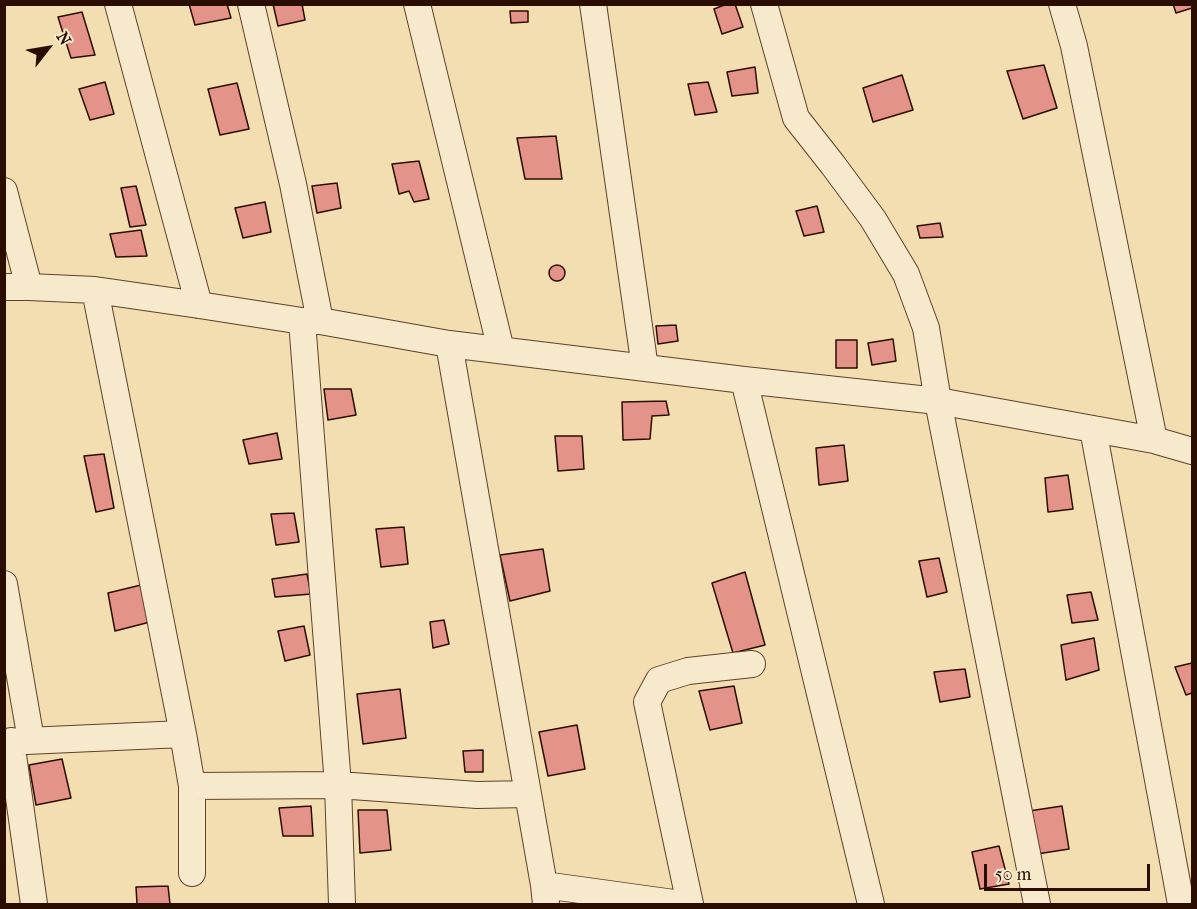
<!DOCTYPE html>
<style>
body{margin:0}
#map{position:relative;width:1197px;height:909px;overflow:hidden;background:#f2deb1;font-family:"IM FELL French Canon",serif}
canvas{display:block}
.frame{position:absolute;inset:0;border:6px solid #2b0d00;pointer-events:none}
.north{position:absolute;left:18px;top:18px;width:60px;height:60px;-webkit-text-stroke:4px #f7eacc;paint-order:stroke;rotate:59deg;font-size:16px;font-weight:700;line-height:24px;text-align:center;color:#2b0d00}
.north::after{content:'';display:block;margin:auto;width:21px;height:27px;background:#2b0d00;clip-path:polygon(50% 0,100% 100%,50% 72%,0 100%)}
.scale{position:absolute;left:984px;top:864px;width:166px;height:27px;box-sizing:border-box;border:3px solid #2b0d00;border-top:0;padding-left:8px;font-size:18px;line-height:21px;white-space:nowrap;color:#2b0d00;-webkit-text-stroke:4px #f7eacc;paint-order:stroke}
</style>
<div id="map">
<canvas width="1197" height="909"></canvas>
<div class="frame"></div>
<div class="north">N</div>
<div class="scale">50 m</div>
</div>
<script>
const g = document.querySelector('canvas').getContext('2d');
g.lineJoin = 'round';
function paint(path, color) { g.fillStyle = color; g.fill(path, 'evenodd'); }
const toPath = rows => new Path2D(rows.map(r => 'M' + r).join(''));
function strokePath(path, color, width, dash) { g.strokeStyle = color; g.lineWidth = width; g.lineCap = dash ? 'butt' : 'round'; g.setLineDash(dash || []); g.stroke(path); }
const building = toPath([
 [189,4,227,4,231,18,195,25,189,4],
 [273,4,302,4,305,20,278,26,273,4],
 [727,4,735,4,743,27,722,34,714,9,727,4],
 [1173,4,1192,4,1192,8,1176,13,1173,4],
 [510,11,528,11,528,22,511,23,510,11],
 [82,12,95,55,71,58,58,17,82,12],
 [1044,65,1057,108,1023,119,1007,71,1044,65],
 [755,67,758,93,732,96,727,72,755,67],
 [902,75,913,110,873,122,863,88,902,75],
 [105,82,114,114,90,120,79,89,105,82],
 [708,82,717,112,695,115,688,84,708,82],
 [237,83,249,129,220,135,208,89,237,83],
 [556,136,562,179,525,179,517,138,556,136],
 [419,161,429,199,414,202,409,191,399,194,392,164,419,161],
 [337,183,341,208,317,213,312,186,337,183],
 [136,186,146,225,130,227,121,188,136,186],
 [265,202,271,232,243,238,235,208,265,202],
 [817,206,824,232,804,236,796,211,817,206],
 [940,223,943,237,920,238,917,226,940,223],
 [141,230,147,256,116,257,110,234,141,230],
 '549 273a8 8 0 1 1 16 0a8 8 0 1 1-16 0Z',
 [676,325,678,341,658,344,656,326,676,325],
 [893,339,896,361,872,365,868,343,893,339],
 [836,340,857,340,857,368,836,368,836,340],
 [324,389,351,389,356,415,328,420,324,389],
 [666,401,669,415,652,416,650,439,623,440,622,402,666,401],
 [277,433,282,459,249,464,243,440,277,433],
 [555,436,582,436,584,469,558,471,555,436],
 [844,445,848,481,819,485,816,448,844,445],
 [104,454,114,508,96,512,84,456,104,454],
 [1068,475,1073,509,1048,512,1045,478,1068,475],
 [294,513,299,542,276,545,271,514,294,513],
 [404,527,408,564,381,567,376,529,404,527],
 [543,549,550,591,510,601,500,555,543,549],
 [939,558,947,592,927,597,919,561,939,558],
 [745,572,765,645,733,653,712,583,745,572],
 [307,574,311,594,275,597,272,579,307,574],
 [141,585,150,622,115,631,108,593,141,585],
 [1091,592,1098,620,1072,623,1067,595,1091,592],
 [444,620,449,644,433,648,430,622,444,620],
 [304,626,310,655,285,661,278,631,304,626],
 [1094,638,1099,670,1066,680,1061,645,1094,638],
 [1192,663,1192,693,1186,695,1175,667,1192,663],
 [965,669,970,697,940,702,934,672,965,669],
 [734,686,742,723,710,730,699,691,734,686],
 [400,689,406,738,363,744,357,694,400,689],
 [577,725,585,769,548,776,539,732,577,725],
 [483,750,483,772,465,772,463,751,483,750],
 [62,759,71,798,36,805,29,765,62,759],
 [311,806,313,836,283,836,279,808,311,806],
 [1062,806,1069,849,1037,854,1029,811,1062,806],
 [358,810,387,810,391,850,360,853,358,810],
 [999,846,1009,884,980,889,972,852,999,846],
 [168,886,170,904,137,904,136,887,168,886]
]);
paint(building, '#e49389');
strokePath(building, '#2b0d00', 1.5);
const street = toPath([
 [118,4,199,305],
 [251,4,293,184,320,321],
 [417,4,501,350],
 [593,4,645,368],
 [764,4,796,118,833,165,873,219,906,274,926,328,938,401,1037,904],
 [1062,4,1074,46,1154,440],
 [4,191,29,287],
 [4,287,29,287,95,290,199,305,302,321,320,321,449,344,744,380,938,401,1154,440,1192,451],
 [95,290,183,734,192,786,192,873],
 [302,321,338,785,342,904],
 [449,344,544,885,546,904],
 [744,380,871,904],
 [1093,429,1181,904],
 [4,584,31,740],
 [11,741,34,904],
 [4,742,183,734],
 [192,786,338,785,477,795,528,794],
 [544,885,681,904],
 [690,904,647,702,659,680,688,671,752,664]
]);
strokePath(street, '#5d412c', 28);
strokePath(street, '#f7eacc', 26);
</script>
